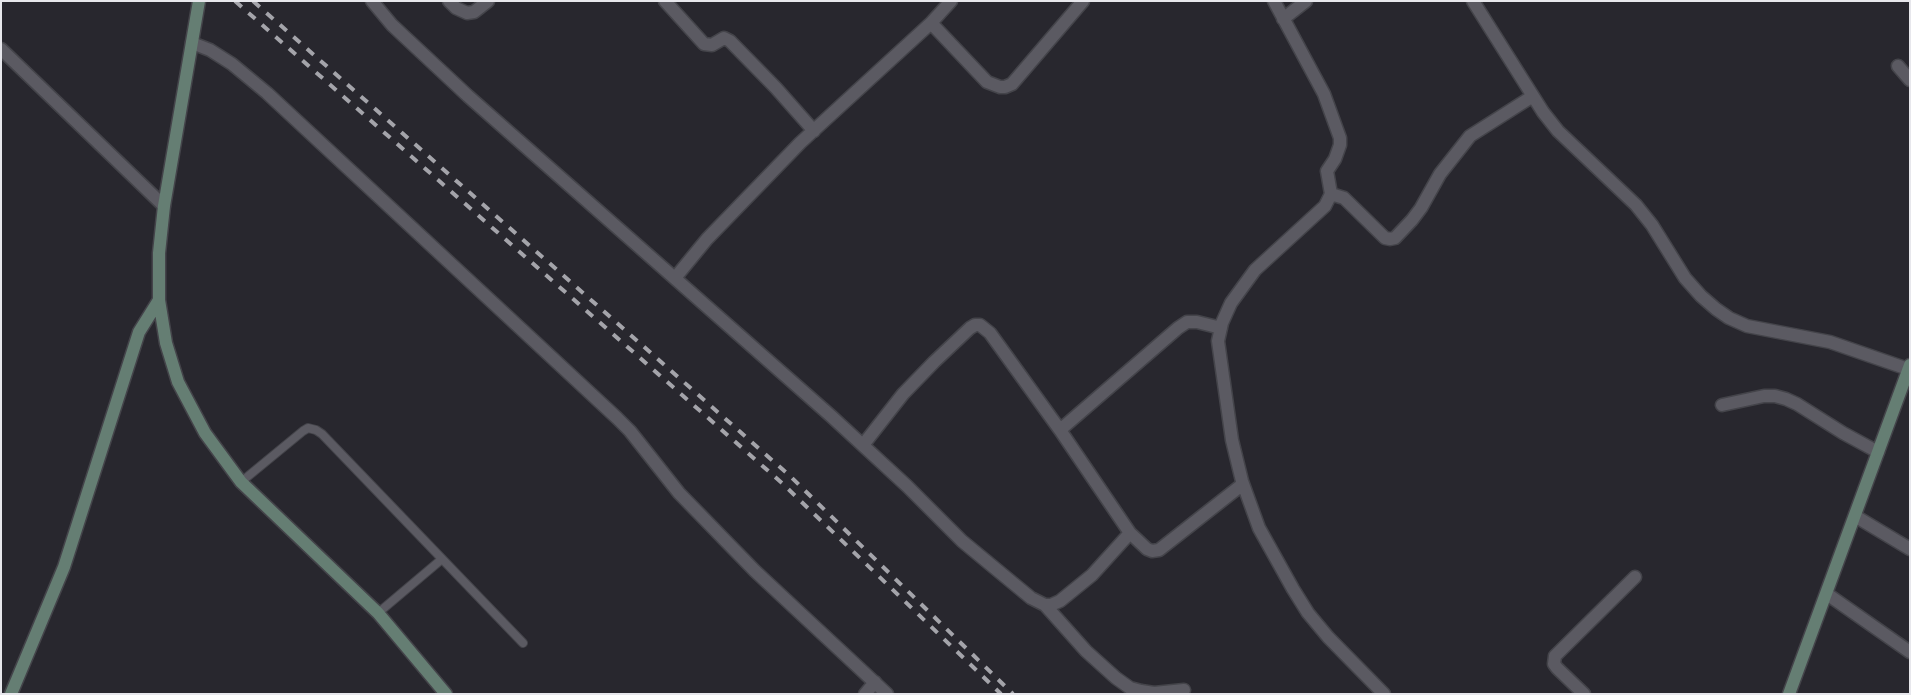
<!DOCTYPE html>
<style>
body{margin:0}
#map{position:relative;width:1911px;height:695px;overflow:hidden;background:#28272e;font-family:Barlow,sans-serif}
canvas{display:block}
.frame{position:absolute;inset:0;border:2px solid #e7e7ec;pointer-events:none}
</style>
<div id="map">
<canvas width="1911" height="695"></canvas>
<div class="frame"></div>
</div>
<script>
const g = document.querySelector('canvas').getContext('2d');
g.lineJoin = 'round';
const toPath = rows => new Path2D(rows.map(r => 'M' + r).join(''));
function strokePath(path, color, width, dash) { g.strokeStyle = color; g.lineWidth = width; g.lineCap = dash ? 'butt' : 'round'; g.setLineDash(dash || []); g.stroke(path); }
const lane = toPath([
 [241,482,303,431,308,428,316,430,322,434,523,643],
 [378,613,442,559]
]);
const street = toPath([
 [372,1,392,25,468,96,831,416,907,486,962,541,1031,598,1045,605,1051,605,1060,601,1092,575,1130,533],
 [449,1,456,8,467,13,474,12,488,1],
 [665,1,704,44,712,45,724,38,730,41,776,88,814,131],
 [1274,1,1324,94,1340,138,1340,145,1335,159,1327,171,1331,194,1325,206,1255,270,1231,303,1222,323,1218,341,1232,440,1242,481,1259,528,1293,589,1308,613,1328,637,1384,694],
 [1473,1,1543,112,1558,131,1636,205,1652,225,1685,278,1701,296,1716,309,1729,318,1747,326,1830,342,1908,369],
 [1283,19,1306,1],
 [931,23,987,82,1000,87,1005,87,1012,84,1083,1],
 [192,43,210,50,232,64,267,93,617,418,630,431,679,493,755,571,887,694],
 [1,49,164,206],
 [1898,66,1910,80],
 [1331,194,1344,198,1385,238,1390,239,1395,238,1412,220,1421,208,1440,174,1470,136,1533,96],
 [675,278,707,239,800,143,931,23,951,1],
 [1722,405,1764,396,1775,396,1786,399,1797,404,1843,433,1878,452],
 [1060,430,1178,328,1187,322,1197,322,1221,328],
 [863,445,903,394,934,362,970,328,975,325,980,325,990,333,1060,430,1130,533,1147,549,1152,551,1159,550,1243,484],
 [1855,516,1910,549],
 [1827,594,1910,652],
 [1045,605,1086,651,1116,678,1130,688,1141,691,1154,693,1184,690],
 [865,694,875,682],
 [1584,694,1557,668,1554,664,1555,656,1635,577]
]);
const secondary = toPath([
 [199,1,164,206,159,253,159,300,166,343,178,382,205,433,241,482,378,613,446,694],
 [11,694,64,567,139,332,159,300],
 [1789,694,1910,365]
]);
strokePath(lane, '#44444a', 10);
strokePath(street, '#44444a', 15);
strokePath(secondary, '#44444a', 15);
strokePath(lane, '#5b5a62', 8);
strokePath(street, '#5b5a62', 12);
strokePath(secondary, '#657e73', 12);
strokePath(toPath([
 [235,1,783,484,1001,694],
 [253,1,790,476,1013,694]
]), '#a4a4aa', 4, [9, 9]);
</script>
